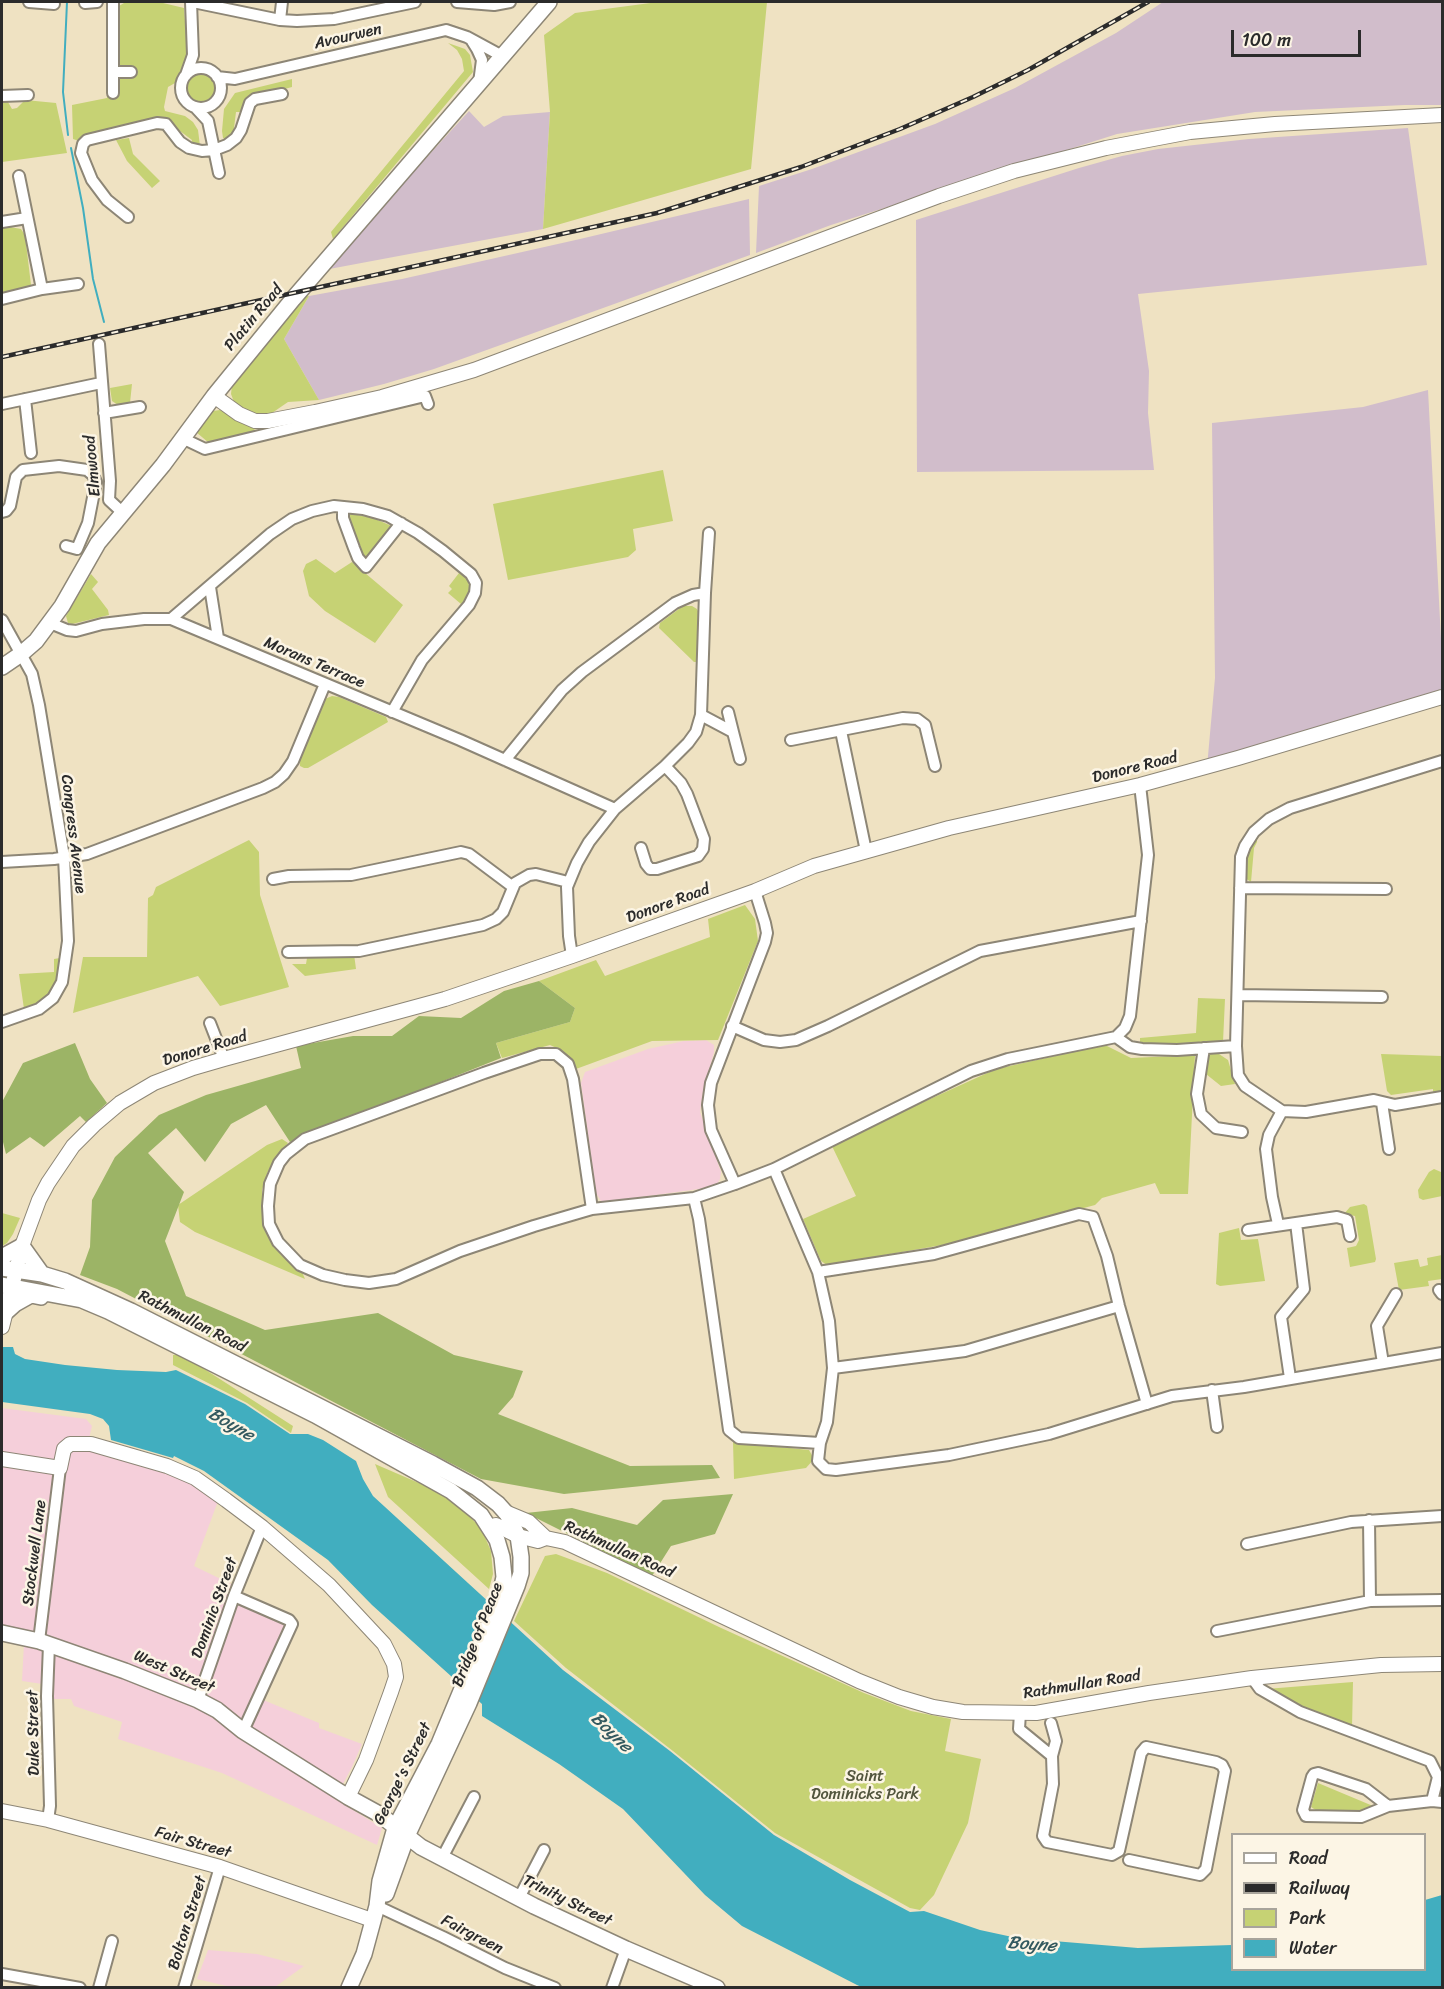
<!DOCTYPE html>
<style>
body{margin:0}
#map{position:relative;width:1444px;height:1989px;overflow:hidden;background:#efe2c2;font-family:Sriracha,sans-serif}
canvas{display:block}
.frame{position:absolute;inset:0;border:3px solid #2b2b2b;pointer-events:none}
.legend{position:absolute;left:1231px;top:1833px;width:195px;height:138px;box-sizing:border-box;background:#fcf5e5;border:2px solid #a8a49b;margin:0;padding:8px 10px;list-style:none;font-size:18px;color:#2b2b2b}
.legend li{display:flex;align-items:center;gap:12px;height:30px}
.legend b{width:30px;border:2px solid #a8a49b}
.scale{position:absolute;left:1231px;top:30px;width:130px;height:27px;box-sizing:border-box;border:3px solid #2b2b2b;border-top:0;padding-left:8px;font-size:18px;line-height:21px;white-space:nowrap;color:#2b2b2b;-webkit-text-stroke:4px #fcf5e5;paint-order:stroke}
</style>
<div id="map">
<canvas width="1444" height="1989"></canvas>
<div class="frame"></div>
<ul class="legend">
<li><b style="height:8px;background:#fff"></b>Road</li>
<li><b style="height:8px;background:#2b2b2b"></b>Railway</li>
<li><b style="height:16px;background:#c6d274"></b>Park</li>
<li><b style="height:16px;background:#41aebf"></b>Water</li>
</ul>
<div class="scale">100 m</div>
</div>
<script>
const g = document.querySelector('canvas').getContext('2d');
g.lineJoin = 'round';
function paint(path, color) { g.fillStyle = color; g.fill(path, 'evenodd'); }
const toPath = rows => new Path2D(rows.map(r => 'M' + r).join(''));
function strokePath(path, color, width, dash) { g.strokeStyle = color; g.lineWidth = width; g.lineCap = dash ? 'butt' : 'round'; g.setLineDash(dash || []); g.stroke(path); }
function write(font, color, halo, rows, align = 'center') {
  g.font = font + ' Sriracha,sans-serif'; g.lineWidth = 5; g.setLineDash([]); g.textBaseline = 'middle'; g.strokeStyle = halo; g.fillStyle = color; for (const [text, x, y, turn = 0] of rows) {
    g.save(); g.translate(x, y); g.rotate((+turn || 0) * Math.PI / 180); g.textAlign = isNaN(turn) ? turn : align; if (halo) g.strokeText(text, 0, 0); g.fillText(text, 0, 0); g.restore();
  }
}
paint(toPath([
 [706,1040,714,1045,714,1052,703,1092,700,1112,721,1172,720,1179,717,1184,706,1188,605,1202,601,1201,596,1193,581,1083,585,1072,648,1049,684,1041],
 [2,1408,86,1419,92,1426,87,1447,187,1481,218,1501,194,1566,231,1584,227,1595,288,1627,256,1697,319,1723,319,1728,362,1744,352,1767,338,1793,337,1800,382,1828,377,1845,222,1773,118,1739,122,1722,74,1706,71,1699,50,1699,49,1685,22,1681,24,1643,2,1640],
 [208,1950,257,1954,304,1966,275,1987,231,1987,197,1979]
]), '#f5cfda');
paint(toPath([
 [1163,2,1442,2,1442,105,1405,105,1255,112,1117,134,831,225,756,253,759,186,812,169,935,124,1015,88,1116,33],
 [469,111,484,127,503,116,550,112,543,229,324,270],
 [1408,128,1427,265,1138,294,1149,371,1148,413,1154,470,917,472,916,220,1079,168,1122,156,1158,149,1249,139],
 [749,199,750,255,434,369,384,384,319,400,284,339,309,296,402,279,580,239],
 [1428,390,1442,658,1442,689,1207,767,1215,678,1212,423,1363,407]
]), '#d1bdcb');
paint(toPath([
 [658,2,767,2,751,169,543,229,550,112,544,35,575,13],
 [124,3,163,3,184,8,187,47,186,61,175,83,168,87,164,107,165,111,185,116,193,122,198,130,200,146,191,144,192,140,180,131,178,132,162,119,79,141,73,139,72,105,107,98,107,95,117,94,117,82,132,68,120,66,117,63,116,12,119,6],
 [448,43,465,49,470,55,473,72,333,239,331,232,464,71,462,59,457,50],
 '185 89a15 15 0 1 1 30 0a15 15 0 1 1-30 0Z',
 [292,79,292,87,250,98,244,103,241,112,236,112,234,128,237,129,226,140,223,138,222,131,224,109,235,93],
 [2,100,8,102,12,109,17,108,25,100,56,103,67,153,2,162],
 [129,138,133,154,160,181,152,188,127,161,116,140],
 [10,227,21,229,25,235,31,285,30,288,2,295,2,228],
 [309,296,284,339,319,400,288,402,272,413,255,415,234,402,231,394,232,385,302,297],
 [132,384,130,403,118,405,112,401,110,388],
 [220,410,242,423,254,427,255,432,209,443,196,432,213,411],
 [663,470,673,521,633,529,636,550,628,557,508,580,493,504],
 [347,513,373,518,394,527,364,561,345,518],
 [316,559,335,573,352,562,403,605,375,643,325,611,309,596,303,571,306,564],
 [459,573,467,579,470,588,469,595,461,604,448,593,452,589,449,586],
 [91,574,98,582,92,589,108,610,109,615,72,624,68,623,66,616],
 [683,606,692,606,697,609,700,615,697,662,694,662,659,628,660,623],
 [332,696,339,697,386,717,388,722,308,768,304,768,300,766,300,759,325,699],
 [1257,835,1257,842,1254,848,1251,882,1245,878,1246,857,1251,844],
 [249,840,259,852,260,895,289,987,220,1006,198,976,73,1013,83,957,147,957,148,898,153,895,156,887],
 [745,905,755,919,758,941,718,1040,652,1041,576,1069,574,1063,563,1051,550,1045,502,1058,496,1043,570,1022,575,1008,539,981,596,960,605,976,710,937,708,919],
 [354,954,356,969,305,976,292,964,306,964,307,958,311,955],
 [60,958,58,975,54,988,45,997,35,1005,24,1009,19,974,54,972,54,959],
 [1198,998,1225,999,1223,1042,1140,1044,1140,1038,1196,1033],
 [1105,1045,1131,1058,1195,1055,1188,1194,1160,1194,1155,1183,1102,1198,1095,1205,948,1244,827,1265,821,1261,803,1219,856,1196,831,1144,996,1069],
 [1209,1054,1219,1054,1228,1060,1235,1084,1221,1086,1206,1074],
 [1381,1054,1442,1056,1442,1091,1433,1092,1433,1089,1391,1095,1387,1091],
 [282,1139,288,1143,268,1171,262,1190,264,1215,271,1240,281,1255,302,1272,305,1279,195,1232,180,1222,178,1205,267,1145],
 [1434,1169,1441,1172,1442,1196,1423,1200,1419,1198,1418,1190,1429,1172],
 [1364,1204,1367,1206,1376,1259,1375,1262,1350,1267,1347,1248,1356,1246,1359,1240,1355,1216,1344,1214,1350,1207],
 [2,1213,20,1218,13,1234,7,1243,2,1246],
 [1239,1228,1241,1240,1258,1239,1265,1281,1220,1286,1216,1284,1219,1233],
 [1442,1255,1442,1279,1428,1281,1429,1286,1399,1290,1394,1263,1418,1259,1420,1267,1428,1265,1427,1258],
 [173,1355,180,1355,198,1365,293,1426,291,1433,247,1403,173,1365],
 [733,1442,809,1450,814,1459,806,1468,734,1479],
 [375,1464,442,1493,463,1510,481,1528,491,1551,493,1574,489,1589,388,1497],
 [556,1554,607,1573,719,1627,864,1693,911,1711,951,1719,945,1751,981,1759,968,1823,934,1895,920,1910,910,1908,775,1833,673,1751,566,1668,514,1621,545,1556],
 [1353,1682,1352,1727,1316,1714,1266,1689],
 [1318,1783,1373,1806,1373,1809,1369,1811,1317,1811,1311,1807]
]), '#c6d274');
paint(toPath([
 [539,981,575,1008,570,1022,496,1043,501,1058,290,1142,266,1105,231,1124,205,1162,176,1128,148,1153,184,1192,165,1241,186,1296,265,1330,378,1313,454,1355,523,1371,513,1397,498,1414,630,1466,712,1465,720,1478,564,1494,481,1479,117,1289,80,1275,90,1247,92,1200,115,1157,159,1115,206,1095,301,1068,296,1046,353,1036,392,1036,419,1016,461,1018,504,991],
 [75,1043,90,1079,107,1103,86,1122,80,1116,44,1147,30,1137,6,1154,2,1138,2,1102,23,1063],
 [733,1494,715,1534,671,1546,652,1576,526,1513,572,1508,637,1525,663,1500]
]), '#9cb466');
paint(toPath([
 [2,1347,13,1347,15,1354,25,1359,65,1365,117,1370,166,1372,176,1370,245,1404,290,1434,308,1434,323,1440,356,1461,363,1479,373,1496,563,1670,670,1751,774,1835,850,1880,910,1912,924,1911,980,1930,1017,1938,1138,1948,1232,1945,1232,1970,1424,1970,1425,1900,1442,1895,1442,1987,864,1988,857,1985,742,1926,705,1895,623,1809,559,1764,482,1716,482,1704,372,1605,328,1560,204,1471,174,1456,173,1458,111,1440,109,1426,103,1419,90,1414,2,1402]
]), '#41aebf');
strokePath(toPath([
 [67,2,63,92,68,135],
 [71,148,83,208,93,279,104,322]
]), '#41aebf', 2);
const minor = toPath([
 [29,2,54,4],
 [193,2,280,20,282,2],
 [457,2,494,5,510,2],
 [85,3,97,2],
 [280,20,297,21,334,19,415,2],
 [472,41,477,49,482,60,479,83],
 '181 88a20 20 0 1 1 40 0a20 20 0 1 1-40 0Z',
 [113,72,131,72],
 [186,75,193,55,191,2],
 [217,77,235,79,446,30,467,37,502,56],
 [113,93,113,2],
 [2,96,28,95],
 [195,107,208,121,219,173],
 [19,176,42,289],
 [128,217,107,200,92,180,81,153,83,144,87,140,157,123,166,124,180,142,189,148,202,151,214,150,227,145,236,138,241,130,250,103,255,99,282,94],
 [2,222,27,218],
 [2,299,42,289,78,284],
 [99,344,110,481,109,500,122,512],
 [25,399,31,453],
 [2,404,101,383],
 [104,413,140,407],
 [182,438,205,449,425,396,428,404],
 [343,507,343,518,354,548,358,558,366,567,401,523],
 [2,512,6,511,10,506,16,477,23,470,59,466,87,470,93,475,96,482,88,523,77,549,66,546],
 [210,587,218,638],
 [171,619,270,534,292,519,312,511,334,506,363,509,388,516,418,533,443,551,471,574,476,583,475,593,469,605,422,660,392,712],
 [2,620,32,674,39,705,64,857,68,941,62,982,53,998,39,1009,2,1022],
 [50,623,67,630,76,631,102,624,144,619,171,619,460,740,615,809],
 [728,712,733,732],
 [701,715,733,732,740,759],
 [841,731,866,851],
 [791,740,903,718,917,719,925,725,935,766],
 [505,760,562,690,582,672,675,603,693,595,705,593],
 [1442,761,1290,808,1269,819,1254,832,1245,846,1241,857,1236,1046,1238,1075,1245,1086,1282,1111,1306,1112,1374,1100,1395,1105,1442,1097],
 [641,848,646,864,650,869,657,869,698,856,703,849,704,839,687,794,681,783,665,766],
 [2,862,54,859,87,854,263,788,275,782,284,774,293,761,325,684],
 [273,879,289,876,351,875,461,852,469,854,513,887],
 [1240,888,1386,889],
 [288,952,359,951,483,925,496,919,503,912,515,883,529,875,536,874,568,882],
 [572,956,569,936,567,887,577,863,589,842,615,809,665,766,688,743,696,732,701,715,705,593,709,533],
 [1238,995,1382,997],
 [210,1023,224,1059],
 [732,1026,764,1040,780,1042,796,1040,828,1026,980,951,1141,921],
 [1116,1037,1130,1047,1142,1049,1177,1050,1236,1046],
 [1204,1048,1197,1094,1201,1114,1216,1128,1242,1132],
 [1382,1103,1389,1149],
 [774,1169,818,1272,829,1321,833,1368,827,1422,820,1443,818,1461,826,1469,836,1470,949,1455,1049,1434,1172,1396,1244,1387,1442,1353],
 [735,1184,711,1130,708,1105,711,1083,765,942,767,933,765,923,755,891],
 [694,1198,699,1219,729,1430,739,1438,820,1443],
 [592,1209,573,1079,568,1064,556,1054,540,1054,484,1073,305,1139,286,1154,279,1163,270,1184,268,1206,269,1224,278,1242,300,1265,323,1275,345,1280,369,1283,396,1279,460,1251,534,1226,592,1209,694,1198,735,1184,774,1169,971,1071,1008,1059,1116,1037,1125,1028,1130,1016,1148,855,1140,785],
 [1278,1224,1272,1197,1266,1149,1269,1135,1282,1111],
 [1248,1230,1337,1217,1347,1220,1350,1236],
 [818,1272,934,1254,1079,1214,1093,1217,1107,1256,1119,1306,1147,1404],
 [1439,1290,1442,1294],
 [1383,1363,1377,1326,1396,1294],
 [833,1368,965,1351,1119,1306],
 [1290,1378,1281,1317,1304,1289,1296,1223],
 [1212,1390,1217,1427],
 [1369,1520,1370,1601],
 [1247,1544,1351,1522,1442,1516],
 [234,1596,289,1620,292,1624,243,1731],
 [1217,1631,1370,1601,1442,1600],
 [39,1641,60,1468],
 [1252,1678,1260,1689,1300,1712,1430,1761,1438,1777,1432,1801],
 [198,1700,234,1596,262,1527],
 [1020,1713,1019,1729,1052,1756,1053,1784,1043,1836,1047,1842,1112,1855,1119,1851,1141,1753,1146,1747,1216,1762,1222,1765,1225,1771,1206,1869,1200,1875,1129,1860],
 [1051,1723,1056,1741,1052,1756],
 [1388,1806,1366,1789,1318,1773,1314,1774,1312,1777,1303,1810,1306,1816,1361,1817,1388,1806,1432,1801,1442,1802],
 [48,1820,50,1806,47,1696,49,1645],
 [442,1858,474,1797],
 [519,1898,544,1850],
 [377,1906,443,1937,505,1968,555,1988],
 [2,1974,80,1988],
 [99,1988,112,1941],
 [184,1988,220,1867],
 [612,1988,626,1949]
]);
const tertiary = toPath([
 [214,396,239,414,255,421,268,421,315,412,382,397,474,370,939,196,1014,171,1106,148,1190,132,1275,124,1442,115],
 [2,1327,22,1246,39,1200,48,1183,73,1146,94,1125,120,1103,154,1083,193,1068,224,1059,445,999,572,956,755,891,814,866,949,828,1140,785,1238,758,1442,697],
 [2,1459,60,1468,64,1449,70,1444,91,1444,167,1466,195,1478,226,1500,262,1527,329,1585,384,1644,394,1664,396,1677,391,1692,366,1760,348,1797],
 [505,1512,529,1522,546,1538],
 [490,1527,496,1525,518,1536,538,1541,546,1538,565,1542,859,1681,899,1697,933,1707,963,1712,1036,1713,1149,1693,1252,1678,1381,1665,1442,1664],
 [2,1811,48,1820,220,1867,372,1920]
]);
const secondary = toPath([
 [2,667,21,654,36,641,62,606,98,543,163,465,214,396,293,299,549,2],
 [2,1257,22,1246,42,1274],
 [2,1268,42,1274,65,1281,131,1311,433,1464,477,1488,498,1504,507,1514,518,1536,521,1557,521,1573,517,1586,469,1703,407,1836,386,1894],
 [2,1285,82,1300,108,1311,315,1415,451,1491,481,1515,497,1540,502,1557,504,1577,499,1600,439,1744,395,1828,380,1881,377,1906,364,1954,349,1988],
 [5,1313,15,1304,31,1295,41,1297],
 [2,1633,39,1641,125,1671,198,1700,217,1710,243,1731,348,1797,379,1814,421,1847,534,1906,626,1949,717,1988]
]);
strokePath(minor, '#8d8676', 14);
strokePath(tertiary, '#8d8676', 16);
strokePath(secondary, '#8d8676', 18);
strokePath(minor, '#fff', 10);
strokePath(tertiary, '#fff', 14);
strokePath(secondary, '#fff', 15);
const rail = toPath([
 [2,357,657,213,801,167,900,129,973,97,1028,70,1148,2]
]);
strokePath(rail, '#2b2b2b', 4.5);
strokePath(rail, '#fcf5e5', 2, [7]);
write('16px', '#2b2b2b', '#fcf5e5', [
 ["Avourwen",348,37,-13],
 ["Platin Road",254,318,-50],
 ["Elmwood",93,466,-95],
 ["Morans Terrace",314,663,23],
 ["Donore Road",1135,768,-14],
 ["Congress Avenue",73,834,83],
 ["Donore Road",668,904,-20],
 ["Donore Road",205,1049,-17],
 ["Rathmullan Road",192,1322,27],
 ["Rathmullan Road",619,1550,24],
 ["Stockwell Lane",35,1553,-83],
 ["Dominic Street",215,1608,-70],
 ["Bridge of Peace",478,1635,-68],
 ["West Street",174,1672,23],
 ["Rathmullan Road",1082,1685,-9],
 ["Duke Street",34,1733,-91],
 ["George's Street",403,1774,-64],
 ["Fair Street",193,1843,16],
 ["Trinity Street",567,1901,26],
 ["Bolton Street",188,1923,-73],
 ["Fairgreen",472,1935,27]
]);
write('16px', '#52553d', '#fcf5e5', [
 ["Saint",865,1777],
 ["Dominicks Park",865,1795]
]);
write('italic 18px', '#33595f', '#fcf5e5', [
 ["Boyne",231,1425,30],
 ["Boyne",611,1733,44],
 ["Boyne",1032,1945,4]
]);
</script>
